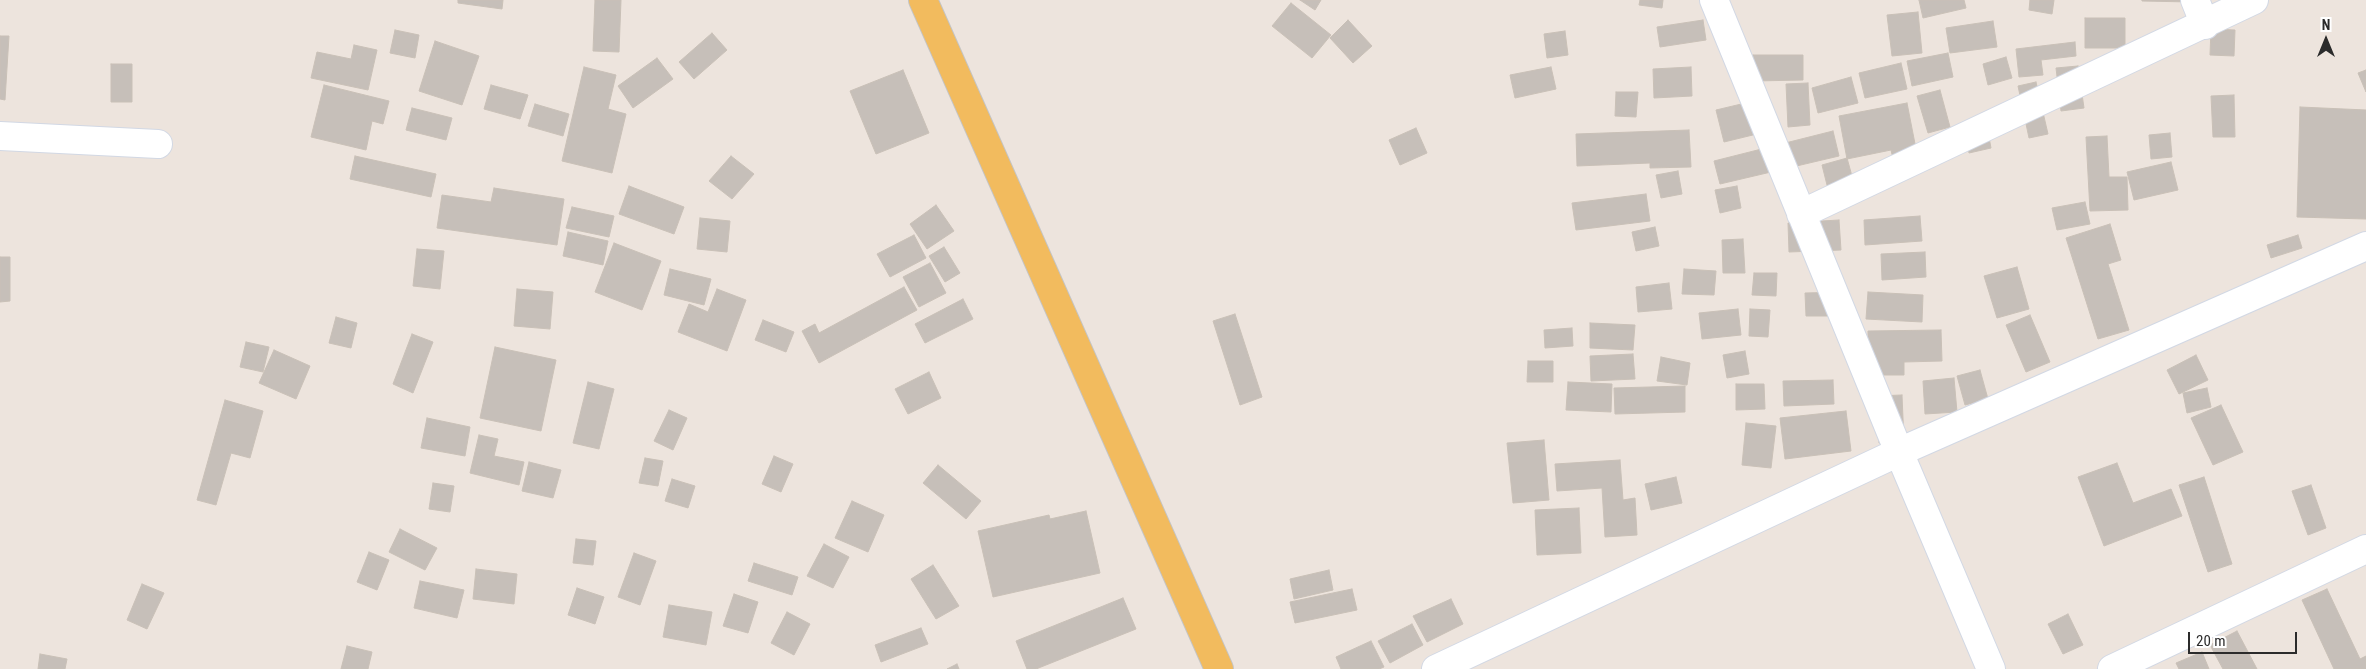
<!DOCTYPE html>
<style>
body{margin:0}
#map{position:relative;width:2366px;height:669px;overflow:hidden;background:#ede4dd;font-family:"Roboto Condensed",sans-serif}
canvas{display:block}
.north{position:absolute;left:2301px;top:15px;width:50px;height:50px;-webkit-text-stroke:4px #fff;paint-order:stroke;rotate:0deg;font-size:14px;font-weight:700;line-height:20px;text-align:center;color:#2b2b2b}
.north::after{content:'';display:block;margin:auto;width:18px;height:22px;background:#2b2b2b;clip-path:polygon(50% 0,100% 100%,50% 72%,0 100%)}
.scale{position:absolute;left:2188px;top:632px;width:109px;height:22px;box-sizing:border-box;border:2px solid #2b2b2b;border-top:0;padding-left:6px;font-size:15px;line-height:18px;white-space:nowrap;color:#2b2b2b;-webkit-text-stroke:4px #fff;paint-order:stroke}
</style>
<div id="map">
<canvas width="2366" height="669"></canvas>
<div class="north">N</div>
<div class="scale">20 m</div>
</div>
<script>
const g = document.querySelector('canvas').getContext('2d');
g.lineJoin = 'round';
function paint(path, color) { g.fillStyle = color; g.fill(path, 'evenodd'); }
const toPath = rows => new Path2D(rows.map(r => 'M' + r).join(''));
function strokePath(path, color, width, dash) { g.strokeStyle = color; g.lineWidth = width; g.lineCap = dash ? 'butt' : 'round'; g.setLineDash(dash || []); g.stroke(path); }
const building = toPath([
 [458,0,503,0,502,9,458,3,458,0],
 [595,0,621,0,619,52,593,51,595,0],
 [1300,0,1321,0,1315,10,1300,0],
 [1640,0,1663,0,1662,8,1639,5,1640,0],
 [1919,0,1964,0,1966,8,1923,18,1919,0],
 [2030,0,2054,0,2052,14,2029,10,2030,0],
 [2142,0,2191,0,2191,2,2142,1,2142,0],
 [1291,3,1331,35,1312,58,1272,26,1291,3],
 [1918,12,1922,53,1892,56,1887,15,1918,12],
 [2085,18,2125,18,2125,48,2085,48,2085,18],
 [1348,20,1372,46,1353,63,1330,38,1348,20],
 [1703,20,1706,40,1660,47,1657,27,1703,20],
 [1993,21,1997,47,1950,53,1946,28,1993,21],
 [2211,29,2235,30,2234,56,2210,55,2211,29],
 [395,30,419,35,415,58,390,53,395,30],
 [1565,31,1568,55,1547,58,1544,34,1565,31],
 [712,33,727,50,694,79,679,62,712,33],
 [0,36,9,36,5,100,0,99,0,36],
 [435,41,479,56,462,105,419,91,435,41],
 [2075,42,2076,56,2041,60,2043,75,2019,77,2016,49,2075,42],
 [354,45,377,50,368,90,311,78,317,52,351,59,354,45],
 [1948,53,1953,77,1912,86,1907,61,1948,53],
 [1753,55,1803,55,1803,80,1754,81,1753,55],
 [2006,57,2012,78,1988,85,1983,64,2006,57],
 [657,58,673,79,633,108,618,86,657,58],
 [1901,63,1907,89,1865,98,1859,73,1901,63],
 [111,64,132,64,132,102,111,102,111,64],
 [2078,66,2084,108,2061,111,2056,68,2078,66],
 [584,67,616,75,608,109,626,114,612,173,562,161,584,67],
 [1551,67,1556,89,1515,98,1510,75,1551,67],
 [1691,67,1692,96,1654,98,1653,69,1691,67],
 [903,70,929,133,876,154,850,91,903,70],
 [2366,70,2366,92,2358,73,2366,70],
 [1851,77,1858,103,1818,113,1812,88,1851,77],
 [2036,82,2048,134,2029,138,2018,86,2036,82],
 [1808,83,1810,125,1788,127,1786,84,1808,83],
 [324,85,389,101,383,124,372,121,366,150,311,137,324,85],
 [491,85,528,95,520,119,484,109,491,85],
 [1940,90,1950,127,1928,133,1917,96,1940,90],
 [1616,92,1638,92,1636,117,1615,116,1616,92],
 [2234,95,2235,137,2213,137,2211,96,2234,95],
 [1754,101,1761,133,1724,142,1716,110,1754,101],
 [1907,103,1917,154,1893,159,1891,150,1847,159,1839,116,1907,103],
 [535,104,569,114,563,136,528,126,535,104],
 [2300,107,2366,110,2366,219,2297,217,2300,107],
 [412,108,452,118,446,140,406,130,412,108],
 [1986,121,1991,148,1969,153,1964,125,1986,121],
 [1416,128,1427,153,1400,165,1389,140,1416,128],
 [1689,130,1691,167,1650,168,1650,163,1577,166,1576,134,1689,130],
 [1833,131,1839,156,1720,184,1714,161,1833,131],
 [2170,133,2172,157,2151,159,2149,135,2170,133],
 [2107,136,2109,177,2127,177,2128,210,2090,211,2086,137,2107,136],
 [355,156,436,174,431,197,350,179,355,156],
 [731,156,754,174,732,199,709,181,731,156],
 [1847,158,1858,198,1832,205,1822,165,1847,158],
 [2171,162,2178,190,2134,200,2127,172,2171,162],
 [1678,171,1682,194,1661,198,1656,175,1678,171],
 [629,186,684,207,674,234,619,214,629,186],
 [1737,186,1741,208,1720,213,1715,190,1737,186],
 [494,188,564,199,557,245,437,228,442,195,491,202,494,188],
 [1646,194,1650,221,1576,230,1572,203,1646,194],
 [2085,202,2090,224,2057,230,2052,208,2085,202],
 [936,205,954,231,927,249,910,224,936,205],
 [572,207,614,216,609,237,566,228,572,207],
 [1920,216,1922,241,1865,245,1864,220,1920,216],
 [700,218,730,221,727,252,697,249,700,218],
 [1839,220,1841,250,1789,252,1788,223,1839,220],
 [2110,224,2121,260,2108,264,2129,330,2098,339,2066,238,2110,224],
 [1655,227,1659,246,1636,251,1632,232,1655,227],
 [568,232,608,241,603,265,563,256,568,232],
 [914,235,926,258,890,277,877,254,914,235],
 [2298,235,2302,248,2271,258,2267,245,2298,235],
 [1743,239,1745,273,1723,273,1722,240,1743,239],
 [614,243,661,261,642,310,595,292,614,243],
 [944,247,960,273,945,282,929,256,944,247],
 [417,249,444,251,440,289,413,286,417,249],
 [1925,252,1926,277,1882,280,1881,254,1925,252],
 [0,257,10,257,10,301,0,302,0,257],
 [930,263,946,293,919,307,903,277,930,263],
 [2017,267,2029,309,1997,318,1984,276,2017,267],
 [670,269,711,279,704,305,664,295,670,269],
 [1684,269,1716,271,1714,295,1682,294,1684,269],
 [1754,273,1777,273,1776,296,1752,295,1754,273],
 [1669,283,1672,309,1638,312,1636,287,1669,283],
 [904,287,917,310,819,363,802,331,815,324,819,333,904,287],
 [517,289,553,292,550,329,514,326,517,289],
 [717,289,746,300,727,351,678,332,689,304,708,312,717,289],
 [1845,292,1846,316,1806,316,1805,293,1845,292],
 [1868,292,1923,295,1922,322,1866,319,1868,292],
 [963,299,973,319,925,343,915,324,963,299],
 [1738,309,1741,335,1702,339,1699,313,1738,309],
 [1750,309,1770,310,1768,337,1749,336,1750,309],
 [1235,314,1262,397,1240,405,1213,321,1235,314],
 [2030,315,2050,362,2026,372,2006,325,2030,315],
 [336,317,357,323,351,348,329,343,336,317],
 [763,320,794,332,786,352,755,340,763,320],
 [1590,323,1635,325,1633,350,1590,348,1590,323],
 [1572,328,1573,346,1545,348,1544,330,1572,328],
 [1941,330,1942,361,1904,362,1904,375,1868,375,1868,331,1941,330],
 [412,334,433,342,413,393,393,384,412,334],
 [246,342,269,347,263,372,240,367,246,342],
 [495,347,556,360,541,431,480,418,495,347],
 [274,350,310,366,296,399,259,383,274,350],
 [1745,351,1749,374,1727,378,1723,355,1745,351],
 [1633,354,1635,379,1591,381,1590,356,1633,354],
 [2196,355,2208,380,2179,394,2167,370,2196,355],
 [1661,357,1690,363,1687,385,1657,381,1661,357],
 [1528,361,1553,361,1553,382,1527,382,1528,361],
 [1980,370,1988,399,1965,405,1957,376,1980,370],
 [929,372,941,398,908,414,895,389,929,372],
 [1954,378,1957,412,1925,414,1923,381,1954,378],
 [1833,380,1834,404,1784,406,1783,381,1833,380],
 [588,382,614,389,599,449,573,443,588,382],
 [1568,382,1612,384,1611,412,1566,410,1568,382],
 [1736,384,1764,384,1765,409,1736,410,1736,384],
 [1685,386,1685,412,1615,414,1614,388,1685,386],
 [2207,388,2211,407,2187,413,2183,393,2207,388],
 [1902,395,1904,442,1879,443,1877,396,1902,395],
 [225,400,263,411,250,458,231,453,216,505,197,500,225,400],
 [2221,405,2243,452,2213,465,2191,418,2221,405],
 [669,410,687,418,673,450,654,441,669,410],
 [1846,411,1851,451,1785,459,1780,418,1846,411],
 [427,418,470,427,465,456,421,448,427,418],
 [1746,423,1776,426,1771,468,1742,465,1746,423],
 [479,435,498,439,494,456,524,462,519,485,470,473,479,435],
 [1544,440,1549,500,1513,503,1507,443,1544,440],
 [774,456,793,464,781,492,762,484,774,456],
 [645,458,663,461,658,486,639,483,645,458],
 [1620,460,1623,500,1635,498,1637,535,1605,537,1602,488,1557,491,1555,464,1620,460],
 [529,462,561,470,553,498,522,491,529,462],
 [2117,463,2133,503,2171,489,2182,516,2104,546,2078,477,2117,463],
 [938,465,981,501,966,519,923,483,938,465],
 [1676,477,1682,503,1651,510,1645,484,1676,477],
 [2204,477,2232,564,2208,572,2179,485,2204,477],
 [672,479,695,486,688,508,665,501,672,479],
 [433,483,454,486,450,512,429,509,433,483],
 [2311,485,2326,528,2308,535,2292,491,2311,485],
 [852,501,884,515,868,552,835,538,852,501],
 [1579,508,1581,553,1537,555,1535,510,1579,508],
 [1086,511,1100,573,993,597,978,531,1049,515,1050,519,1086,511],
 [400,529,437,548,425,570,389,552,400,529],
 [576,539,596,541,593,565,573,563,576,539],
 [824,544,849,557,833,588,807,576,824,544],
 [369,552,389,560,377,590,357,582,369,552],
 [634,553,656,561,640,605,618,597,634,553],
 [754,563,798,577,792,595,748,581,754,563],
 [933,565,959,606,936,619,911,579,933,565],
 [476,569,517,574,514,604,473,599,476,569],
 [1329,570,1333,590,1294,599,1290,579,1329,570],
 [420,581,464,590,457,618,414,608,420,581],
 [142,584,164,593,147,629,127,620,142,584],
 [577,588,604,597,595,624,568,615,577,588],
 [1352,589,1357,610,1295,623,1290,602,1352,589],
 [2327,589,2360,659,2366,656,2366,669,2334,669,2302,600,2327,589],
 [734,594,758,602,748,633,723,626,734,594],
 [1123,598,1136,629,1036,669,1027,669,1016,641,1123,598],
 [1451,599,1463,624,1427,642,1413,616,1451,599],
 [669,605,712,612,706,645,663,637,669,605],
 [787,612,810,624,794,655,771,643,787,612],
 [2068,614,2083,645,2063,654,2048,624,2068,614],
 [1412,624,1423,645,1390,663,1378,641,1412,624],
 [921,628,928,644,881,662,875,645,921,628],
 [2237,631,2257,669,2223,669,2210,645,2237,631],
 [1371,641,1384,667,1379,669,1341,669,1336,657,1371,641],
 [347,646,372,652,368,669,341,669,347,646],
 [2202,652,2209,669,2179,669,2176,663,2202,652],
 [40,654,67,659,65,669,38,669,40,654],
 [957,664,959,669,947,669,957,664]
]);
paint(building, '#c6bfb9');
strokePath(building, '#c9c0b7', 1);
const minor = toPath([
 [1714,0,1899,452,1991,669],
 [2195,0,2205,25],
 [0,136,158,144],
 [1801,214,2254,0],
 [1436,669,1899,452,2366,246],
 [2112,669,2366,549]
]);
const major = toPath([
 [923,0,1219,669]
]);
strokePath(minor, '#d2d8e4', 30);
strokePath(major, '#c4c4c4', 30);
strokePath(minor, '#fff', 28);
strokePath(major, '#f2bb5e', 28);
</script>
